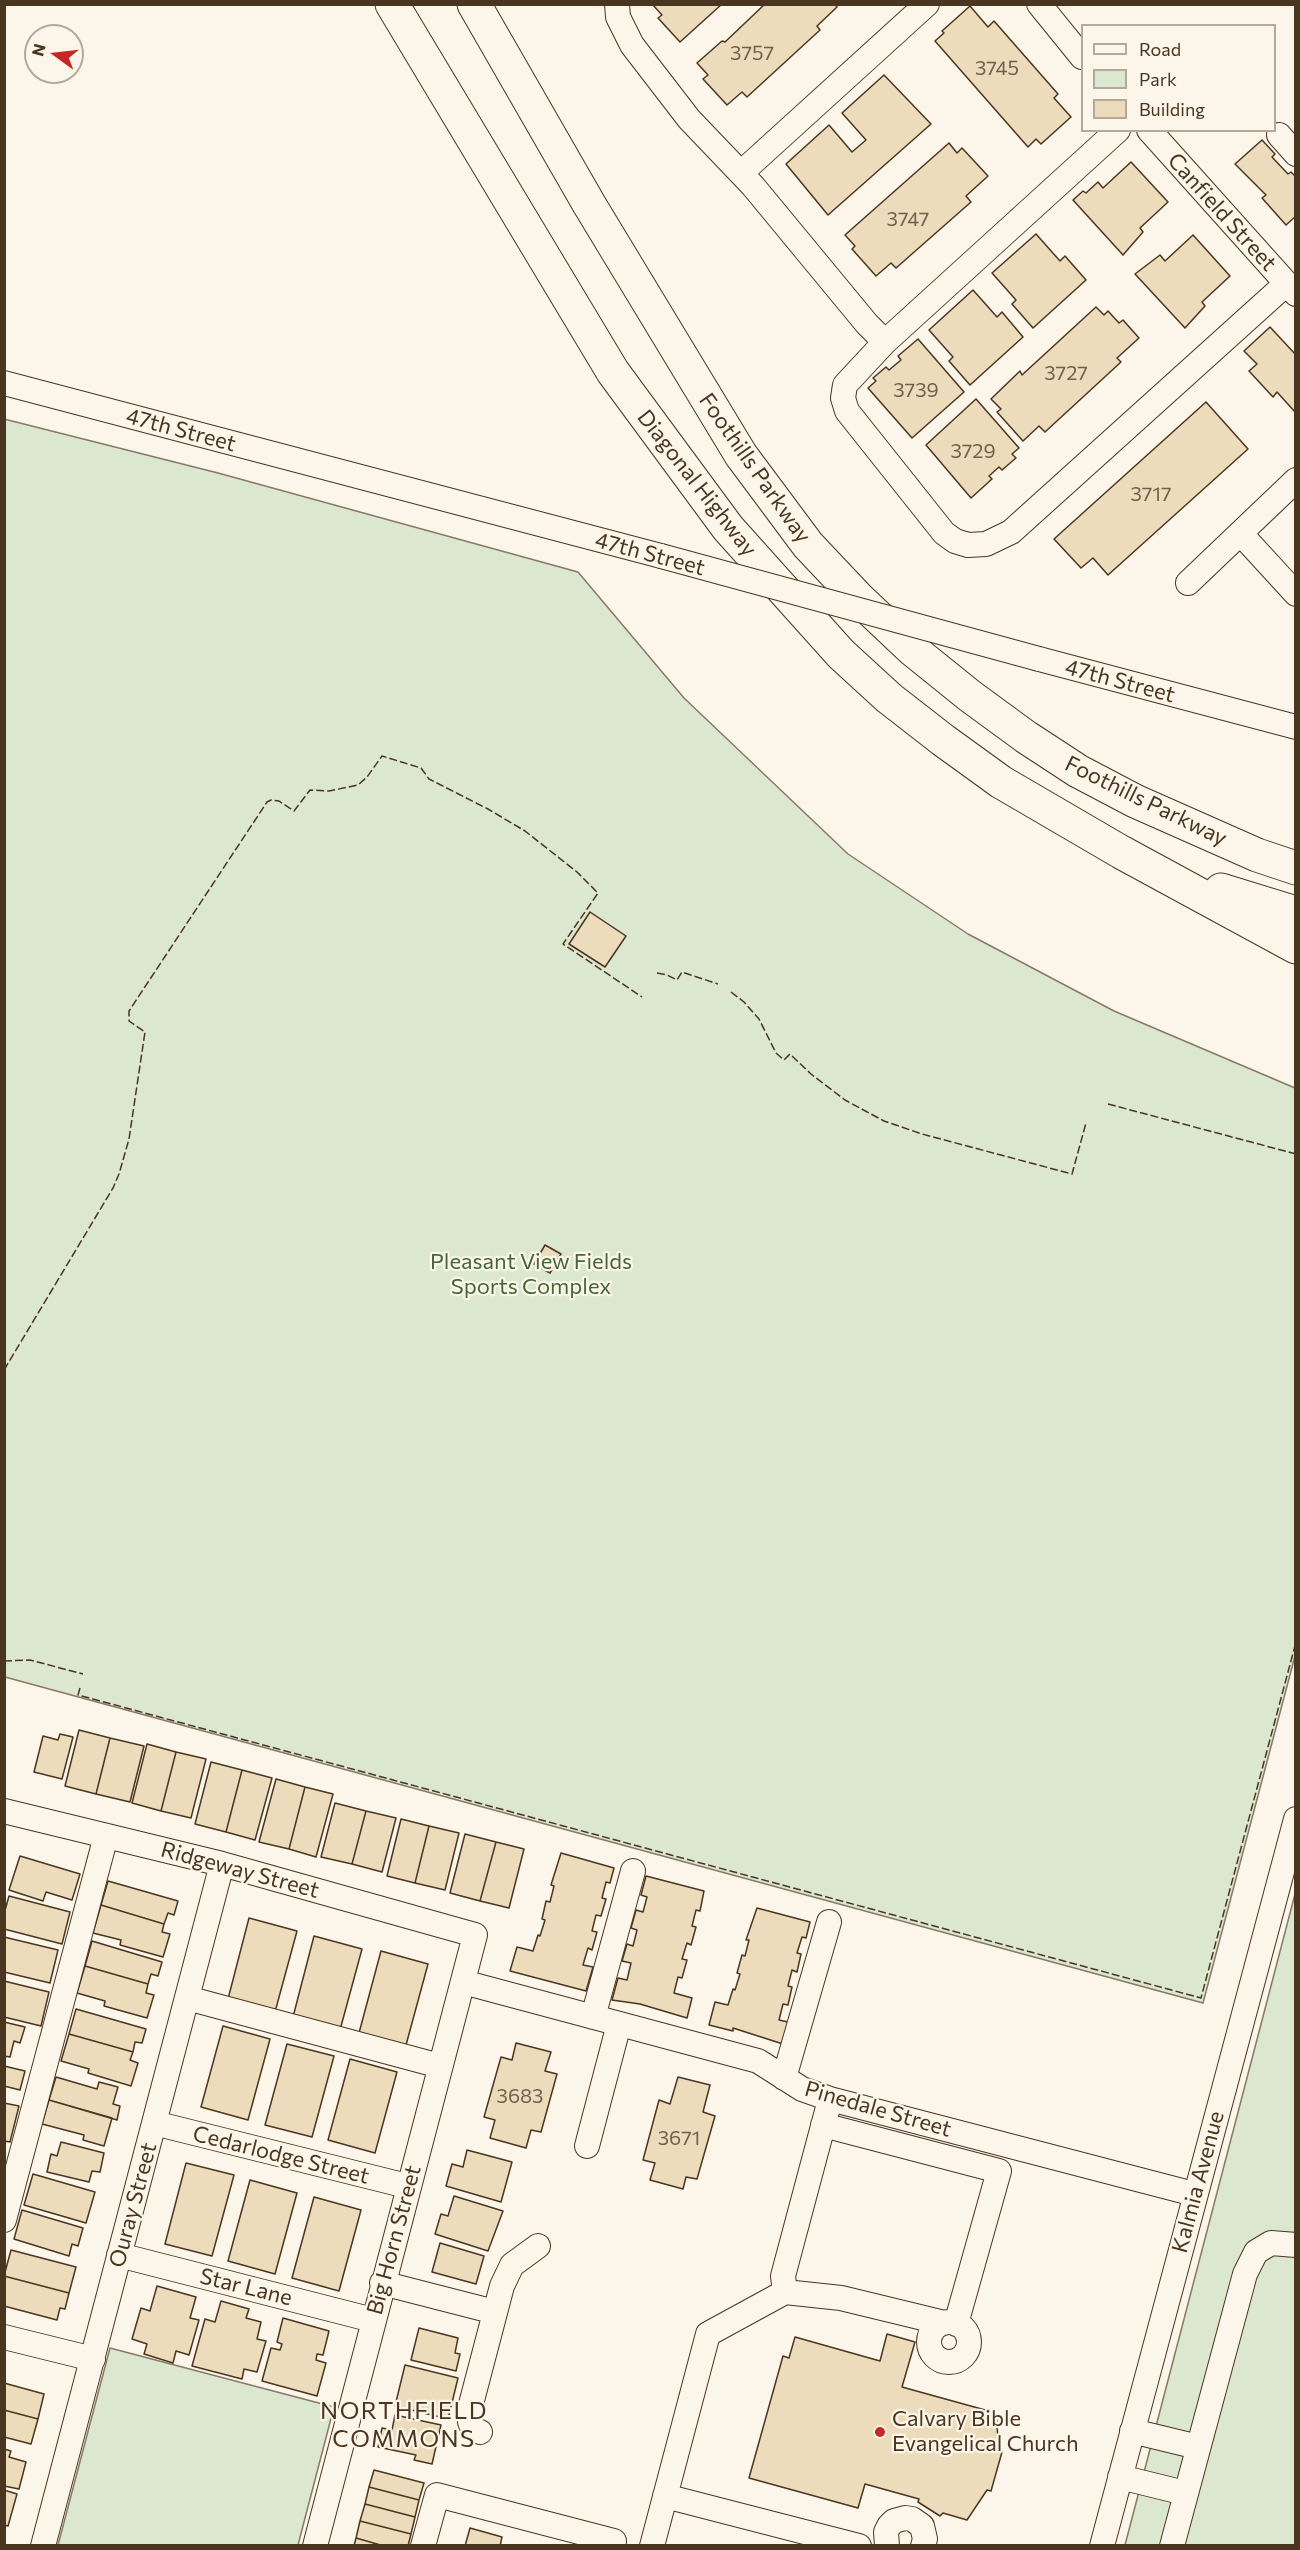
<!DOCTYPE html>
<style>
body{margin:0}
#map{position:relative;width:1300px;height:2550px;overflow:hidden;background:#fbf6e9;font-family:Commissioner,sans-serif}
canvas{display:block}
.frame{position:absolute;inset:0;border:6px solid #4a3520;pointer-events:none}
.legend{position:absolute;left:1081px;top:24px;width:195px;height:108px;box-sizing:border-box;background:#fbf6e9;border:2px solid #b4a999;margin:0;padding:8px 10px;list-style:none;font-size:18px;color:#4a3520}
.legend li{display:flex;align-items:center;gap:12px;height:30px}
.legend b{width:30px;border:2px solid #b4a999}
.north{position:absolute;left:24px;top:24px;width:60px;height:60px;box-sizing:border-box;background:#fbf6e9;border:2px solid #b4a999;border-radius:50%;rotate:285deg;font-size:16px;font-weight:700;line-height:24px;text-align:center;color:#4a3520}
.north::after{content:'';display:block;margin:auto;width:21px;height:27px;background:#c62828;clip-path:polygon(50% 0,100% 100%,50% 72%,0 100%)}
</style>
<div id="map">
<canvas width="1300" height="2550"></canvas>
<div class="frame"></div>
<ul class="legend">
<li><b style="height:8px;background:#fbf6e9"></b>Road</li>
<li><b style="height:16px;background:#dce7d0"></b>Park</li>
<li><b style="height:16px;background:#ecdcbc"></b>Building</li>
</ul>
<div class="north">N</div>
</div>
<script>
const g = document.querySelector('canvas').getContext('2d');
g.lineJoin = 'round';
function paint(path, color) { g.fillStyle = color; g.fill(path, 'evenodd'); }
const toPath = rows => new Path2D(rows.map(r => 'M' + r).join(''));
function strokePath(path, color, width, dash) { g.strokeStyle = color; g.lineWidth = width; g.lineCap = dash ? 'butt' : 'round'; g.setLineDash(dash || []); g.stroke(path); }
function write(font, color, halo, rows, align = 'center') {
  g.font = font + ' Commissioner,sans-serif'; g.lineWidth = 4.5; g.setLineDash([]); g.textBaseline = 'middle'; g.strokeStyle = halo; g.fillStyle = color; for (const [text, x, y, turn = 0] of rows) {
    g.save(); g.translate(x, y); g.rotate((+turn || 0) * Math.PI / 180); g.textAlign = isNaN(turn) ? turn : align; if (halo) g.strokeText(text, 0, 0); g.fillText(text, 0, 0); g.restore();
  }
}
const green = toPath([
 [4,419,218,473,578,572,684,698,848,854,968,934,1114,1011,1295,1088,1295,1656,1203,2003,5,1677,4,419],
 [1295,1894,1295,2545,1125,2545,1295,1894],
 [110,2348,334,2407,298,2545,58,2545,110,2348]
]);
paint(green, '#dce7d0');
strokePath(green, '#887966', 1.5);
const building = toPath([
 [652,4,722,4,680,42,658,18,662,15,652,4],
 [765,4,835,4,837,7,817,26,820,30,747,97,742,92,727,105,703,79,708,75,697,63,722,41,725,42,765,4],
 [970,6,988,27,994,21,1058,94,1054,98,1071,117,1041,144,1036,139,1028,147,935,41,944,33,942,31,970,6],
 [884,75,931,124,828,215,786,164,829,125,852,152,866,140,842,113,884,75],
 [1262,140,1275,154,1272,157,1288,174,1291,172,1296,177,1296,216,1286,225,1262,198,1266,195,1235,164,1262,140],
 [949,143,957,153,962,148,988,176,966,196,971,202,896,268,891,263,876,276,852,249,855,246,845,235,949,143],
 [1131,162,1168,202,1140,228,1143,232,1123,255,1073,200,1083,191,1086,193,1098,182,1103,188,1131,162],
 [1036,234,1060,261,1065,256,1086,280,1033,328,1012,304,1016,300,992,273,1036,234],
 [1193,235,1230,276,1202,302,1205,306,1185,328,1135,274,1160,255,1165,261,1193,235],
 [973,290,997,317,1002,312,1023,337,970,385,949,361,953,357,929,330,973,290],
 [1096,307,1104,315,1108,311,1119,323,1123,320,1139,338,1117,358,1121,362,1045,432,1039,426,1023,441,997,412,1001,409,991,399,1020,371,1022,375,1096,307],
 [1270,327,1296,355,1295,412,1277,392,1273,397,1249,371,1257,364,1244,351,1270,327],
 [918,339,964,392,912,438,868,388,876,381,873,378,886,367,889,370,901,360,898,356,918,339],
 [976,399,1019,448,1012,454,1016,458,1002,470,999,467,989,476,992,479,971,498,926,445,976,399],
 [1206,402,1248,449,1108,575,1093,558,1081,568,1054,539,1206,402],
 [590,912,626,936,605,967,569,944,590,912],
 [545,1245,561,1254,550,1273,534,1264,545,1245],
 [79,1730,110,1738,96,1794,65,1786,79,1730],
 [60,1734,73,1737,62,1779,34,1772,43,1736,58,1740,60,1734],
 [110,1738,144,1746,130,1802,96,1794,110,1738],
 [147,1744,176,1752,161,1811,132,1803,147,1744],
 [176,1752,206,1759,191,1818,161,1811,176,1752],
 [211,1762,242,1770,226,1832,195,1824,211,1762],
 [242,1770,272,1778,255,1840,226,1832,242,1770],
 [276,1779,305,1787,289,1849,259,1842,276,1779],
 [305,1787,333,1794,316,1857,289,1849,305,1787],
 [335,1803,366,1811,352,1864,321,1857,335,1803],
 [366,1811,396,1818,382,1872,352,1864,366,1811],
 [401,1819,429,1826,415,1883,387,1876,401,1819],
 [429,1826,459,1833,445,1890,415,1883,429,1826],
 [465,1834,496,1842,480,1901,450,1893,465,1834],
 [496,1842,524,1849,509,1908,480,1901,496,1842],
 [561,1853,614,1868,610,1883,606,1882,602,1898,606,1899,601,1916,596,1915,592,1931,597,1932,592,1950,588,1948,583,1965,593,1967,586,1991,510,1971,517,1947,533,1951,538,1935,540,1936,545,1920,542,1919,546,1901,550,1902,554,1886,551,1885,561,1853],
 [20,1856,80,1874,72,1900,46,1892,43,1901,9,1890,20,1856],
 [646,1876,704,1891,700,1911,696,1910,692,1926,696,1927,691,1945,687,1943,682,1959,687,1960,682,1978,678,1977,674,1993,692,1998,687,2018,640,2004,612,2000,618,1978,627,1980,631,1963,622,1961,627,1944,633,1946,637,1930,631,1928,636,1910,643,1912,647,1897,641,1895,646,1876],
 [108,1881,178,1901,174,1915,168,1913,164,1924,101,1905,108,1881],
 [9,1896,70,1912,62,1944,4,1929,4,1914,9,1896],
 [101,1905,164,1924,162,1932,170,1934,163,1957,120,1945,121,1940,93,1933,101,1905],
 [757,1908,810,1922,806,1938,802,1937,797,1953,801,1954,797,1972,792,1970,788,1986,792,1987,788,2005,783,2004,779,2020,788,2022,783,2044,733,2028,733,2031,709,2025,715,2002,728,2005,733,1989,735,1990,740,1974,737,1973,742,1955,745,1956,749,1940,746,1940,757,1908],
 [249,1918,297,1931,275,2012,228,1999,249,1918],
 [314,1936,362,1949,340,2030,293,2017,314,1936],
 [4,1937,58,1950,50,1983,4,1972,4,1937],
 [92,1941,162,1962,158,1976,151,1974,148,1984,85,1966,92,1941],
 [381,1951,428,1964,406,2045,359,2033,381,1951],
 [85,1966,148,1984,146,1993,154,1995,147,2018,104,2006,105,2001,77,1993,85,1966],
 [4,1981,49,1992,41,2026,4,2017,4,1981],
 [76,2009,146,2029,142,2043,135,2042,133,2052,69,2034,76,2009],
 [4,2022,25,2027,20,2043,14,2041,10,2057,4,2056,4,2022],
 [223,2026,270,2039,248,2120,201,2107,223,2026],
 [69,2034,133,2052,130,2060,138,2063,131,2086,88,2073,89,2069,61,2061,69,2034],
 [516,2043,551,2052,545,2071,557,2074,541,2132,531,2130,526,2148,490,2138,495,2120,484,2117,501,2057,512,2060,516,2043],
 [287,2044,334,2056,312,2137,265,2125,287,2044],
 [350,2059,397,2072,375,2153,328,2140,350,2059],
 [4,2066,25,2071,20,2090,4,2086,4,2066],
 [56,2077,97,2089,99,2082,118,2087,113,2104,120,2106,117,2120,49,2100,56,2077],
 [678,2077,710,2085,703,2112,715,2116,697,2179,686,2177,683,2189,650,2180,655,2163,643,2160,659,2100,670,2104,678,2077],
 [49,2100,112,2118,104,2146,83,2140,84,2135,42,2124,49,2100],
 [4,2103,19,2106,10,2142,4,2141,4,2103],
 [61,2142,104,2153,100,2172,92,2171,89,2182,47,2172,51,2154,57,2156,61,2142],
 [467,2150,512,2162,501,2202,446,2186,452,2164,463,2167,467,2150],
 [186,2163,234,2175,212,2256,165,2244,186,2163],
 [33,2174,95,2192,86,2223,24,2205,33,2174],
 [250,2180,297,2193,275,2274,228,2261,250,2180],
 [454,2196,503,2211,488,2251,435,2234,441,2214,448,2216,454,2196],
 [314,2197,361,2210,339,2291,292,2278,314,2197],
 [22,2210,83,2228,78,2246,72,2244,69,2256,14,2239,22,2210],
 [440,2243,484,2256,476,2284,432,2272,440,2243],
 [11,2250,76,2267,69,2293,4,2276,11,2250],
 [4,2276,69,2293,65,2309,60,2308,57,2320,4,2306,4,2276],
 [157,2286,196,2297,190,2318,199,2320,189,2355,176,2351,173,2363,144,2354,147,2344,132,2339,141,2308,150,2311,157,2286],
 [221,2301,249,2309,246,2318,261,2322,257,2339,266,2341,257,2372,244,2369,242,2379,192,2366,205,2319,215,2322,221,2301],
 [283,2318,329,2331,323,2355,317,2354,316,2360,326,2363,317,2396,262,2381,271,2348,280,2350,282,2344,277,2342,283,2318],
 [419,2328,458,2338,455,2353,460,2354,456,2371,411,2360,419,2328],
 [887,2334,915,2342,902,2387,996,2413,999,2451,1002,2452,991,2491,987,2490,967,2520,943,2513,940,2516,918,2502,919,2499,865,2484,858,2508,749,2478,783,2356,789,2358,795,2337,880,2361,887,2334],
 [405,2365,458,2378,448,2419,395,2406,405,2365],
 [4,2383,44,2394,38,2419,4,2410,4,2383],
 [4,2410,38,2419,31,2444,4,2437,4,2410],
 [395,2415,441,2425,432,2464,414,2460,416,2455,378,2447,382,2428,392,2430,395,2415],
 [4,2449,11,2451,9,2457,26,2462,19,2489,4,2486,4,2449],
 [374,2470,424,2483,419,2500,369,2487,374,2470],
 [369,2487,419,2500,415,2517,365,2504,369,2487],
 [4,2490,17,2494,8,2526,4,2525,4,2490],
 [365,2504,415,2517,411,2534,360,2521,365,2504],
 [360,2521,411,2534,408,2546,384,2546,356,2538,360,2521],
 [470,2528,502,2537,500,2546,465,2546,470,2528],
 [356,2538,384,2546,354,2546,356,2538]
]);
paint(building, '#ecdcbc');
strokePath(building, '#4a3520', 1.5);
const minor = toPath([
 [617,4,618,17,632,45,689,119,753,186,867,324,885,342,1118,130],
 [1039,4,1082,57],
 [1149,130,1296,294],
 [1279,135,1296,154],
 [741,173,927,4],
 [885,342,845,385,843,398,847,411,944,533,955,541,968,545,986,544,1011,532,1286,284],
 [4,383,661,556],
 [1241,534,1296,594],
 [1188,583,1296,480],
 [1039,659,1296,727],
 [4,1811,222,1864,475,1935,315,2546],
 [463,1982,758,2061,802,2089,830,2099,1194,2194],
 [187,1998,440,2066],
 [593,2017,633,1871],
 [784,2078,829,1922],
 [154,2123,407,2186],
 [823,2125,999,2171,956,2324],
 [587,2146,619,2024],
 [4,2220,106,1836],
 [119,2255,373,2320],
 [382,2283,495,2312],
 [785,2292,783,2276,827,2111],
 '929 2342a20 20 0 1 1 40 0a20 20 0 1 1-40 0Z',
 [4,2337,93,2359],
 [1132,2431,1198,2447],
 [480,2432,473,2429,470,2422,470,2408,502,2286,512,2265,538,2246],
 [1120,2477,1185,2493],
 [665,2496,859,2546],
 [43,2546,222,1864],
 [423,2546,437,2495,614,2541],
 [652,2546,708,2334,785,2292,841,2298,944,2323],
 [887,2546,886,2532,889,2526,894,2521,905,2518,912,2519,922,2526,925,2539,923,2546],
 [1102,2546,1296,1819],
 [1172,2546,1245,2274,1256,2252,1271,2243,1296,2245]
]);
const highway = toPath([
 [392,4,613,372,728,528,841,654,889,698,943,740,1001,782,1121,852,1296,947],
 [474,4,589,204,741,455,808,545,859,599,913,650,970,696,1026,737,1078,771,1135,801,1257,855,1296,868],
 [1221,890,1296,913]
]);
strokePath(minor, '#4a3520', 26);
strokePath(highway, '#4a3520', 35);
strokePath(minor, '#fbf6e9', 24);
strokePath(highway, '#fbf6e9', 33);
const minorBridge = toPath([
 [661,556,1039,659]
]);
strokePath(minorBridge, '#4a3520', 26, []);
strokePath(minorBridge, '#fbf6e9', 24);
strokePath(toPath([
 [657,973,667,975,677,980,682,972,718,984],
 [731,992,744,1002,759,1019,776,1053,784,1060,790,1054,811,1074,845,1100,884,1121,922,1134,1072,1174,1086,1123],
 [1108,1104,1296,1154],
 [4,1370,113,1188,119,1174,129,1139,145,1032,129,1021,129,1011,267,802,271,800,279,801,294,811,310,790,329,791,358,785,367,777,382,756,421,768,429,779,488,809,525,831,577,872,598,893,563,944,642,997],
 [4,1661,30,1660,83,1674],
 [80,1688,78,1695,1201,1998,1296,1642]
]), '#4a3520', 1.5, [8, 3]);
for (const [x, y, r, color] of [
 [880,2432,6,"#c62828"]
]) { const dot = new Path2D(); dot.arc(x, y, r, 0, 2 * Math.PI); g.fillStyle = color; g.fill(dot); strokePath(dot, '#fbf6e9', 2); }
write('20px', '#725f47', null, [
 ["3757",752,53],
 ["3745",997,68],
 ["3747",908,219],
 ["3727",1066,373],
 ["3739",916,390],
 ["3729",973,451],
 ["3717",1151,494],
 ["3683",520,2096],
 ["3671",679,2138]
]);
write('22px', '#4a3520', '#fbf6e9', [
 ["Canfield Street",1222,212,48],
 ["47th Street",181,430,15],
 ["Foothills Parkway",755,468,55],
 ["Diagonal Highway",697,483,52],
 ["47th Street",650,554,15],
 ["47th Street",1120,681,15],
 ["Foothills Parkway",1146,801,26],
 ["Ridgeway Street",240,1870,15],
 ["Pinedale Street",878,2109,16],
 ["Cedarlodge Street",281,2155,14],
 ["Kalmia Avenue",1198,2182,-75],
 ["Ouray Street",133,2205,-75],
 ["Big Horn Street",394,2240,-75],
 ["Star Lane",246,2287,14]
]);
write('22px', '#436837', '#fbf6e9', [
 ["Pleasant View Fields",531,1262],
 ["Sports Complex",531,1287]
]);
write('22px', '#4a3520', '#fbf6e9', [
 ["Calvary Bible",892,2419],
 ["Evangelical Church",892,2444]
], 'left');
g.letterSpacing = '1.5px';
write('24px', '#4a3520', '#fbf6e9', [
 ["NORTHFIELD",404,2411],
 ["COMMONS",404,2439]
]);
g.letterSpacing = '0px';
</script>
